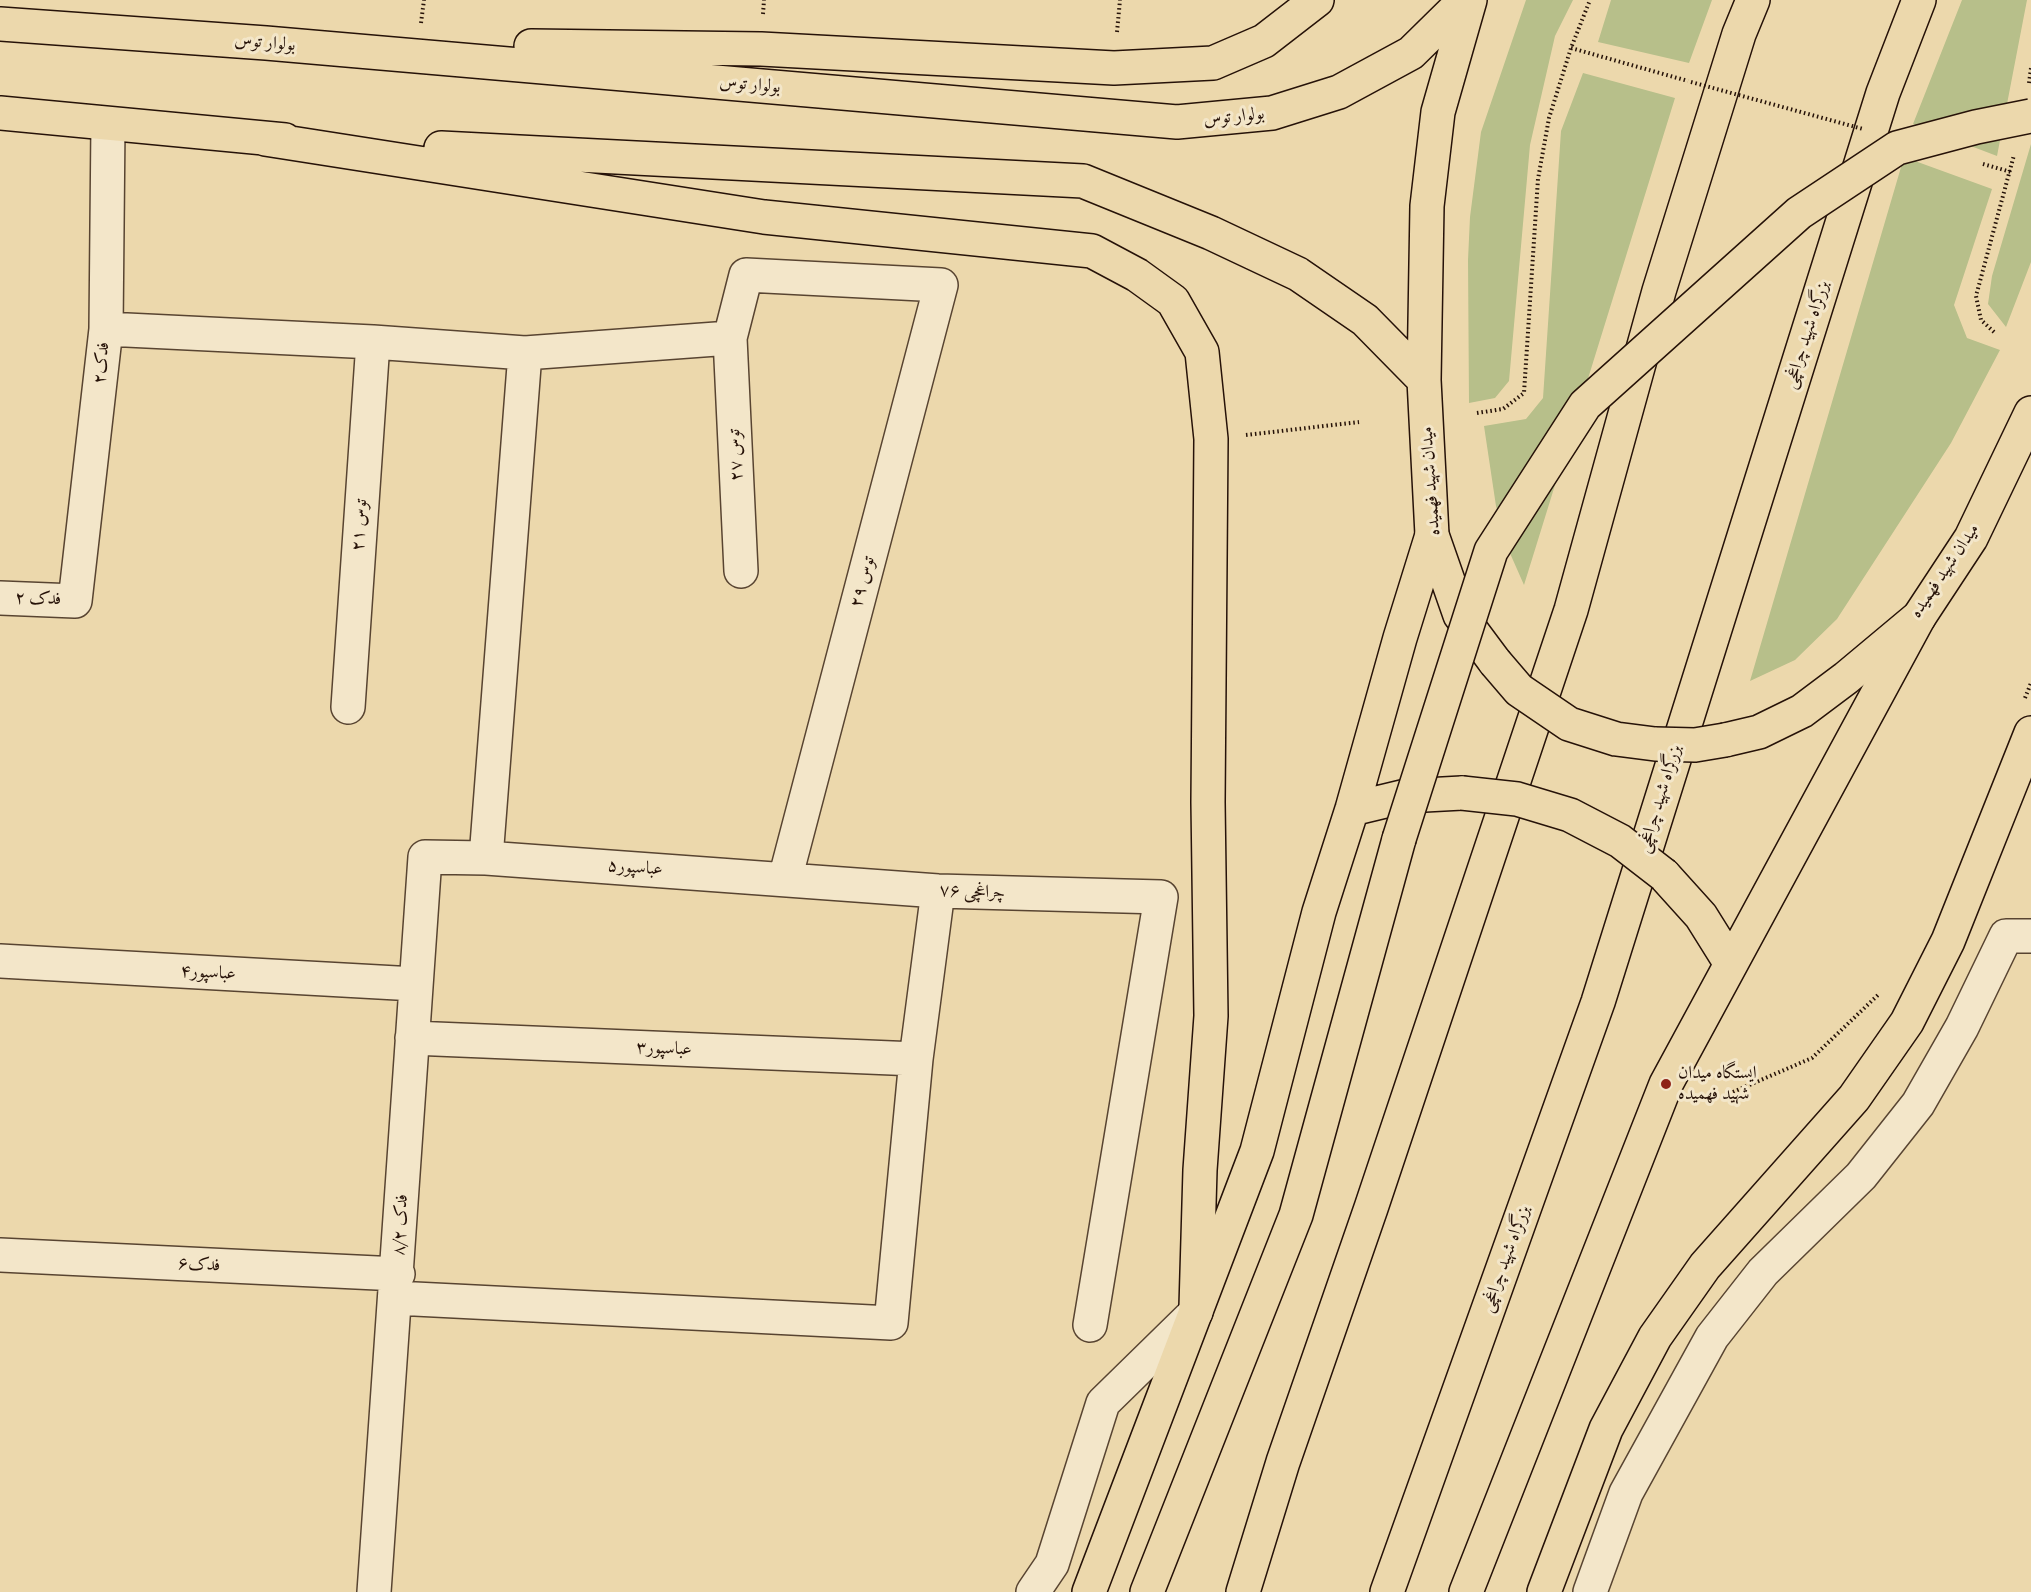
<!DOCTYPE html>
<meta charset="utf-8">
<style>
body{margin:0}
canvas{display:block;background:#ecd8ac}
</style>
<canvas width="2031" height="1592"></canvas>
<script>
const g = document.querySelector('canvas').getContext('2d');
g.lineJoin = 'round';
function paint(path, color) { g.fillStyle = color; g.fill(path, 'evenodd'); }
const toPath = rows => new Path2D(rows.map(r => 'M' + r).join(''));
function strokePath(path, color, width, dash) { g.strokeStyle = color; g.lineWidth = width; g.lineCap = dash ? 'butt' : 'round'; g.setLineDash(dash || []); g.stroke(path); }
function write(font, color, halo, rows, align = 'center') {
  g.font = font + ' "IM FELL Great Primer",Amiri,serif'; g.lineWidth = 6; g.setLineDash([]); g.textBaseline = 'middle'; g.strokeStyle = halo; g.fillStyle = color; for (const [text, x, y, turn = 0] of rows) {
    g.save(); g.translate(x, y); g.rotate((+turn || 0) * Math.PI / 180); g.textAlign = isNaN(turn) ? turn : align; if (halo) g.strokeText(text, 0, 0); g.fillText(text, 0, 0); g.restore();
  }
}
paint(toPath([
 [1526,0,1573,0,1555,36,1530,145,1509,381,1495,398,1469,403,1468,260,1470,217,1481,132],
 [1611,0,1712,0,1689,63,1598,42],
 [1962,0,2027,0,1997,156,1913,124],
 [1583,73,1675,98,1524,585,1509,551,1496,506,1484,426,1526,419,1543,398,1561,131],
 [2031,144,2031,262,2006,327,1988,304,1992,276],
 [1904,157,1992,189,1954,305,1967,338,2000,350,1951,443,1837,619,1795,660,1750,681]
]), '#b7bf8a');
const minor = toPath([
 [106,329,373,342,525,353,730,338,746,275,941,285,785,879],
 [730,338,741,571],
 [0,598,75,601,106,329,108,124],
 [348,707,373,342],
 [486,858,525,353],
 [0,961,415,984],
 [412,1038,916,1059],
 [0,1255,398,1274],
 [395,1298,891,1323,916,1059,938,891],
 [374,1592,425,857,486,858,938,891,1161,897,1090,1325],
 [1033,1592,1052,1564,1103,1403,1196,1312],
 [1590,1592,1626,1493,1712,1337,1763,1272,1861,1176,1918,1104,1962,1027,2006,936,2031,936]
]);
const major = toPath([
 [1470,0,1438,112,1427,206,1424,380,1432,535,1460,615,1495,662],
 [0,24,266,43,1177,122,1272,113,1339,92,1411,53,1465,0],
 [531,46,761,49,1114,68,1213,63,1264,41,1317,0],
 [0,113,285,140],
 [265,139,764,217,1092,251,1137,275,1173,301,1202,352,1211,439,1208,802,1211,1016,1200,1170,1196,1307],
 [441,148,1083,181,1211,233,1298,274,1365,320,1424,380],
 [1725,740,1759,732,1802,711,1846,678,1919,617,1971,538,2031,413],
 [1147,1592,1296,1215,1399,839],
 [1544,1592,1606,1429,1655,1337,1705,1266,1854,1098,1907,1022,1948,941,2031,733]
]);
const highway = toPath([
 [1352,809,1406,796,1462,793],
 [1664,875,1701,916,1731,964],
 [1089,1592,1257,1151,1319,912,1352,809,1400,638,1432,535],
 [1243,1592,1283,1462,1371,1208,1571,610,1659,291,1739,34,1753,0],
 [1387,1592,1598,1002,1883,93,1919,0],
 [1466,1592,1666,1084,1919,617]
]);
strokePath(minor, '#584431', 36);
strokePath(major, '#261208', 36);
strokePath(highway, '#261208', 36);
strokePath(toPath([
 [763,14,764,0],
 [421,23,424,0],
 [1117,32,1120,0],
 [1571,48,1688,81],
 [2029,83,2031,68],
 [1983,164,2011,172],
 [1994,332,1981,320,1976,296,2014,155],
 [1477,413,1503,409,1524,393,1538,179,1549,118,1571,48,1590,0],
 [1246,435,1359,422],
 [2025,698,2031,683],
 [1733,1092,1812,1058,1879,994]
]), '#261208', 4, [1.5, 3]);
strokePath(minor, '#f3e6c9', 33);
strokePath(major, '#ecd8ac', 33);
strokePath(highway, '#ecd8ac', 33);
const majorBridge = toPath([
 [1495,662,1519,690,1569,724,1616,739,1655,744,1695,745,1725,740],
 [1399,839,1491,551,1585,405,1799,213,1897,148,1976,127,2031,116]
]);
const highwayBridge = toPath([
 [1462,793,1517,799,1570,815,1620,841,1664,875]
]);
strokePath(majorBridge, '#261208', 36, []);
strokePath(highwayBridge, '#261208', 36, []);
strokePath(toPath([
 [1691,82,1863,129]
]), '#261208', 4, [1.5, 3]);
strokePath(majorBridge, '#ecd8ac', 33);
strokePath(highwayBridge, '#ecd8ac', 33);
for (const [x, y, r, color] of [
 [1666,1084,6,"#8f2418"]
]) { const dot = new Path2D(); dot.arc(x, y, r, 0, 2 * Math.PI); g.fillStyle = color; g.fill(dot); strokePath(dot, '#f3e6c9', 2); }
write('18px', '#261208', '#f3e6c9', [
 ["بولوار توس",265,43,5],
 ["بولوار توس",750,85,5],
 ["بولوار توس",1234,117,-6],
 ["بزرگراه شهید چراغچی",1807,335,-72],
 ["فدک۲",102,363,-84],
 ["توس ۲۷",736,455,-93],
 ["میدان شهید فهمیده",1431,481,-94],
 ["توس ۲۱",360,525,-86],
 ["میدان شهید فهمیده",1945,571,-56],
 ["توس ۲۹",863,582,-75],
 ["فدک ۲",38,599,2],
 ["بزرگراه شهید چراغچی",1660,799,-73],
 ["عباسپور۵",635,868,4],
 ["چراغچی ۷۶",972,892,2],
 ["عباسپور۴",208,973,3],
 ["عباسپور۳",664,1049,2],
 ["فدک ۸/۲",401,1225,-87],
 ["بزرگراه شهید چراغچی",1506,1259,-70],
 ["فدک۶",199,1265,3]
]);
write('18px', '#261208', '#f3e6c9', [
 ["ایستگاه میدان",1678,1074],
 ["شهید فهمیده",1678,1095]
], 'left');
</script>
